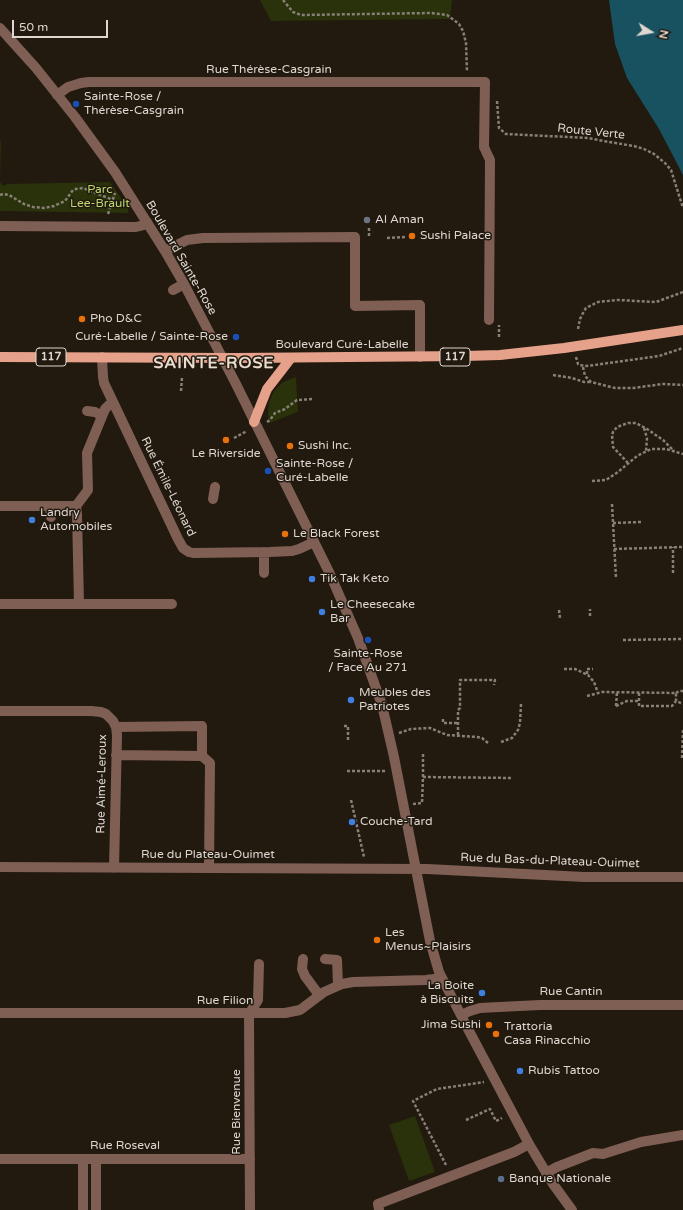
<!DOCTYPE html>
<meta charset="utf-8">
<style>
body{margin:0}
#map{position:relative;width:683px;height:1210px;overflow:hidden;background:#22190f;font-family:"Varela Round",sans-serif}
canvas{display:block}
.north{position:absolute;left:631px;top:12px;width:40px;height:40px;-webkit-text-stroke:3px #22190f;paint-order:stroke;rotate:101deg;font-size:11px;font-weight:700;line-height:16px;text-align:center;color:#ded7d1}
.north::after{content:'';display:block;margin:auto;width:14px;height:18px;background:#ded7d1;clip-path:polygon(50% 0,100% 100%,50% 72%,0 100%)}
.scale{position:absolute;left:12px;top:20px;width:96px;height:18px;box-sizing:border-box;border:2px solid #ded7d1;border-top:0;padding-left:5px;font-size:12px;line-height:14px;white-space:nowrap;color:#ded7d1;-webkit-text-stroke:3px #22190f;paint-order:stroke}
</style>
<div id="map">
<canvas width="683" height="1210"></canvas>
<div class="north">N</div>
<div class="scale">50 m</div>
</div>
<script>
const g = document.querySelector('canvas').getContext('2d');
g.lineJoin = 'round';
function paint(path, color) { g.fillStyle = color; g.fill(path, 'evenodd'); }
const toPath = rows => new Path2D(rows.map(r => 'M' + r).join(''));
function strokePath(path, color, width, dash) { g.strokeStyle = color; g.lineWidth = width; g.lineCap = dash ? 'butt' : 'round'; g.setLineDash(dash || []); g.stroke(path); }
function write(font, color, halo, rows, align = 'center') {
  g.font = font + ' "Varela Round",sans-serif'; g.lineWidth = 3; g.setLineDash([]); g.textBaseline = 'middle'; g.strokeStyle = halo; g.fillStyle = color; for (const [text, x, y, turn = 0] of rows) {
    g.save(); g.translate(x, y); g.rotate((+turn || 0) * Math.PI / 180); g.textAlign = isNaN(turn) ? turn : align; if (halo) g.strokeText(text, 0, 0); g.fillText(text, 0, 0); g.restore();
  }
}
paint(toPath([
 [260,0,452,0,450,19,271,21],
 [0,141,1,141,0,182,3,186,7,184,110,182,128,208,128,213,0,211],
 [296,377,298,412,269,423,268,414,269,402,274,391,283,382],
 [415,1116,435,1172,409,1181,389,1125]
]), '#29320a');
paint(toPath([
 [609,0,683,0,683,175,659,129,627,78,615,44]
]), '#185260');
strokePath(toPath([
 [283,0,293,12,301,15,431,13,447,15,459,24,463,31,466,43,467,71],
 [497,101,499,128,506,134,588,138,609,142,634,146,644,149,654,154,665,163,671,170,683,208],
 [0,195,3,194,9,195,24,204,33,207,44,208,54,206,65,201,73,190,76,189,83,188,113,200],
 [108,214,115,193],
 [369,228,369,237],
 [387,238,406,237],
 [578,329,580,319,583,313,586,308,598,302,618,300,656,302,683,292],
 [499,337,499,325],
 [576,357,578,364,579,365,587,366,659,356,683,348],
 [583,367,585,376,591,382,615,388,633,388,663,384,683,385],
 [553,375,572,378,584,382,590,382],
 [181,391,182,377],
 [267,422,270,420,275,413,285,409,297,400,314,399],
 [644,428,647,438,646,451],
 [234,438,247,431],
 [628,463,613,447,612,435,613,432,617,427,628,423,636,423,647,429,663,440,674,451],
 [592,481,606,480,618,472,637,456,651,449,666,449,683,454],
 [612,504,616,578],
 [613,523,641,522],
 [614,549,683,547],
 [673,573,673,547],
 [559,610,560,618],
 [590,616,590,609],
 [623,640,683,639],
 [564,669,575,669,588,675,594,682,598,693],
 [587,674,587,669,593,669],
 [639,693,639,706,672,706,676,701],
 [676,693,679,691,683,691],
 [587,696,602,692,676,693,676,701,683,704],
 [616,706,627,701,639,701],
 [616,706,617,692],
 [443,719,443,723,458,723],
 [344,726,348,726,348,741],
 [399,733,411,729,430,728,447,735,477,737,482,738,488,743],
 [458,735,458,710,460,708,460,680,495,680,494,685],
 [501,742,512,738,518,730,520,723,521,704],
 [682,758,683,730],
 [347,771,386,771],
 [423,777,423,754],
 [351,800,364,857],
 [413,804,422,803,423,777,513,778],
 [466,1120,490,1109,496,1121,502,1118],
 [446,1165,413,1101,437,1089,484,1082]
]), '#888078', 2.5, [3, 2]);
strokePath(toPath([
 [0,28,36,68,75,117,115,172,165,251,184,284,236,384,329,572,358,638,382,705,394,757,430,941,439,972,468,1029,529,1144,553,1184,572,1210],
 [57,95,68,87,81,83,89,82,485,82,484,147,490,160,489,320],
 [0,226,136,227,144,225,147,222],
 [165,251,187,240,203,238,355,237,355,306,420,305,420,357],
 [173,290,184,284],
 [102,357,103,377,104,383,178,539,183,548,189,552,193,553,269,552,292,551,299,549,314,542],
 [87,411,95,412,102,416],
 [213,499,215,487],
 [0,506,76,506,88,490,87,453,105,409,109,405,113,404],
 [50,506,51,517],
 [264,573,264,552],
 [0,604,79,604,77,514,76,506],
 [79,604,172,604],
 [0,711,91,711,101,712,106,714,113,721,116,727,117,735,114,868],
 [116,727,202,726,202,756,116,755],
 [202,756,210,763,209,868],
 [0,867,427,869,584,877,683,877],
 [303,959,302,969,305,976,319,995],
 [325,959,337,960,338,985],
 [0,1013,285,1013,300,1010,324,992,342,984,353,982,426,980,442,978],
 [249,1014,250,1210],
 [249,1014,258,1000,259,964],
 [461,1015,470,1011,480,1008,499,1007,540,1005,683,1005],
 [0,1159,250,1159],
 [546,1173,557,1167,593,1153,603,1154,641,1142,683,1135],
 [83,1210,83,1160],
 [96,1210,96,1159],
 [379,1210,378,1204,514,1152,529,1144]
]), '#7f5e53', 10);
strokePath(toPath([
 [0,357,235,358,465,356,500,355,564,348,683,330],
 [254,422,267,389,291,358]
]), '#e6a18a', 10);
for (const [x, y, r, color] of [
 [76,104,4,"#1a4fb4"],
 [367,220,4,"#6b7280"],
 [412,236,4,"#e8710a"],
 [82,319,4,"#e8710a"],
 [236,337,4,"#1a4fb4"],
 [226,440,4,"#e8710a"],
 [290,446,4,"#e8710a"],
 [268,471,4,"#1a4fb4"],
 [32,520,4,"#3f7fe0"],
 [285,534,4,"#e8710a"],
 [312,579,4,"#3f7fe0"],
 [322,612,4,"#3f7fe0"],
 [368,640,4,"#1a4fb4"],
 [351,700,4,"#3f7fe0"],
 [352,822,4,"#3f7fe0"],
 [377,940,4,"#e8710a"],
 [482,993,4,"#3f7fe0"],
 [489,1025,4,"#e8710a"],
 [496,1034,4,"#e8710a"],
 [520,1071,4,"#3f7fe0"],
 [501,1179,4,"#5c6f8a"]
]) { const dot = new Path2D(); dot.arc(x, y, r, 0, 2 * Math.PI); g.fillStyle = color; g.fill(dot); strokePath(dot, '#22190f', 1.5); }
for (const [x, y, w] of [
 [51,357,30],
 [455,357,30]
]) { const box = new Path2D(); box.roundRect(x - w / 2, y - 9, w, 18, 3); g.fillStyle = '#22190f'; g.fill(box); strokePath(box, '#ded7d1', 1); }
write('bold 11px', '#ded7d1', null, [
 ["117",51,357],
 ["117",455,357]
]);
write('12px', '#ded7d1', '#22190f', [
 ["Rue Thérèse-Casgrain",269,70],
 ["Route Verte",591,132,6],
 ["Boulevard Sainte-Rose",181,258,60],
 ["Boulevard Curé-Labelle",342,345],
 ["Rue Émile-Léonard",168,487,64],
 ["Rue Aimé-Leroux",102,784,-89],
 ["Rue du Plateau-Ouimet",208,855],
 ["Rue du Bas-du-Plateau-Ouimet",550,861,2],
 ["Rue Cantin",571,992],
 ["Rue Filion",225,1001],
 ["Rue Bienvenue",237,1112,-90],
 ["Rue Roseval",125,1146]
]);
write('12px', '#ded7d1', '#22190f', [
 ["Sainte-Rose /",84,97],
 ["Thérèse-Casgrain",84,111],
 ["Al Aman",375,220],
 ["Sushi Palace",420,236],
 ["Pho D&C",90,319],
 ["Curé-Labelle / Sainte-Rose",228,337,"right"],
 ["Sushi Inc.",298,446],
 ["Le Riverside",226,454,"center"],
 ["Sainte-Rose /",276,464],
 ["Curé-Labelle",276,478],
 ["Landry",40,513],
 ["Automobiles",40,527],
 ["Le Black Forest",293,534],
 ["Tik Tak Keto",320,579],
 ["Le Cheesecake",330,605],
 ["Bar",330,619],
 ["Sainte-Rose",368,654,"center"],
 ["/ Face Au 271",368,668,"center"],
 ["Meubles des",359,693],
 ["Patriotes",359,707],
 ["Couche-Tard",360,822],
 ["Les",385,933],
 ["Menus~Plaisirs",385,947],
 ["La Boite",474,986,"right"],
 ["à Biscuits",474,1000,"right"],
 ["Jima Sushi",481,1025,"right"],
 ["Trattoria",504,1027],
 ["Casa Rinacchio",504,1041],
 ["Rubis Tattoo",528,1071],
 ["Banque Nationale",509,1179]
], 'left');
write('12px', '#bcd76f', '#22190f', [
 ["Parc",100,190],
 ["Lee-Brault",100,204]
]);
g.letterSpacing = '1px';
write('bold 16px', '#eadccf', '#22190f', [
 ["SAINTE-ROSE",214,364]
]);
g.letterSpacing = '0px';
</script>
